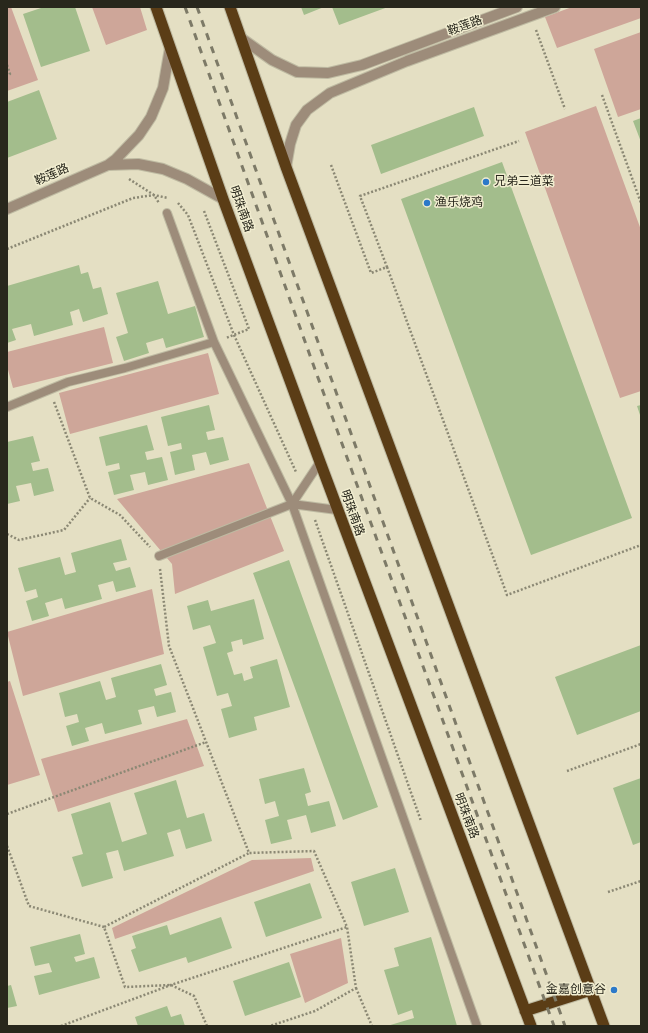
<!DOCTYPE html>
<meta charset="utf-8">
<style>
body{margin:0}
#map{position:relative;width:648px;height:1033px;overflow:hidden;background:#e4dfc3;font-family:"Space Grotesk",sans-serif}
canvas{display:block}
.frame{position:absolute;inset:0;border:8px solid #28271c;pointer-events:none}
</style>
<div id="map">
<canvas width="648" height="1033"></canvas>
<div class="frame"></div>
</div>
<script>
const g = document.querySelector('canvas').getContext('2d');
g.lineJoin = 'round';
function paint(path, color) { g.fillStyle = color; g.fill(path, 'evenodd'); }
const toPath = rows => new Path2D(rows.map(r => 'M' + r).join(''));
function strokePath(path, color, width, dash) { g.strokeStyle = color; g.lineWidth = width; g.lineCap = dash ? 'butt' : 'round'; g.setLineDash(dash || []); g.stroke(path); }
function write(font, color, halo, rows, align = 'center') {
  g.font = font + ' "Space Grotesk","Noto Sans SC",sans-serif'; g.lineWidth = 3; g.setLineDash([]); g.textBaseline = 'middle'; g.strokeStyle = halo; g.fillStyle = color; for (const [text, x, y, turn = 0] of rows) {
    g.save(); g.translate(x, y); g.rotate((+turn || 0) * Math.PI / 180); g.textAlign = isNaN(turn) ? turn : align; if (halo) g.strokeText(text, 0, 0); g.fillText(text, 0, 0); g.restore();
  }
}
paint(toPath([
 [7,7,11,7,38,80,7,91],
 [92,7,140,7,147,30,106,45],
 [572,7,641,7,641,18,557,48,545,17],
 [641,32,641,109,618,117,594,49],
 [596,106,641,230,641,391,620,398,525,132],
 [104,327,113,363,13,388,7,366,7,352],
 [208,353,219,394,70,434,59,393],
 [249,463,284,551,175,594,172,564,117,499],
 [152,589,164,654,23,696,7,632],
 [10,681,40,775,7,785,7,682],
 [187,719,204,766,58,812,41,759],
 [311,858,314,871,115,939,112,928,252,860],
 [341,938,348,983,305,1003,290,954]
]), '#cea699');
paint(toPath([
 [44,7,75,7,90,51,41,67,23,14],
 [301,7,324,7,304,15],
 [332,7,388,7,339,25],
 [39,90,57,139,7,158,7,102],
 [474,107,484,136,381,174,371,145],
 [641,118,641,142,633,121],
 [502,162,632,518,531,555,401,199],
 [79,265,81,274,88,272,93,289,101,287,108,314,83,322,79,309,70,312,73,325,34,336,31,324,12,329,16,340,7,343,7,286],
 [158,281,168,314,195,306,204,337,166,348,163,338,146,343,149,353,124,361,116,337,128,333,116,293],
 [209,405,215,430,206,432,208,440,223,437,229,460,210,465,206,452,192,455,195,470,175,475,170,452,182,449,181,443,168,446,161,417],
 [641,405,641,418,637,406],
 [147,425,154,450,145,452,147,460,162,457,168,480,148,485,145,472,130,475,134,490,114,495,108,472,120,469,119,463,106,466,99,437],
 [33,436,40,461,31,463,33,471,48,468,54,491,34,496,31,483,16,486,20,501,7,504,7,442],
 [121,539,127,560,113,563,116,571,130,567,136,587,116,592,113,581,98,585,102,599,65,609,62,598,45,603,49,616,32,621,26,601,38,597,36,589,25,592,18,568,60,557,65,575,76,572,71,553],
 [289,560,378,807,343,820,253,573],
 [254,599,264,639,243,645,242,639,231,642,233,651,227,653,234,675,242,673,244,681,253,678,250,667,277,659,290,707,254,717,257,730,229,738,221,709,232,706,228,693,217,696,203,647,216,643,210,625,193,630,187,606,208,600,211,611],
 [641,645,641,711,577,735,555,677],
 [161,664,167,685,154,689,156,696,171,692,176,712,157,717,154,706,138,710,142,724,105,734,102,723,85,728,89,741,72,746,66,726,79,722,77,714,65,717,59,693,100,681,106,700,116,697,111,678],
 [304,768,311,792,305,794,308,806,329,801,336,826,311,833,306,815,287,820,292,839,271,844,265,820,279,816,275,801,265,804,259,779],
 [641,778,641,842,633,845,613,788],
 [176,780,187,818,204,813,212,841,186,849,180,829,167,833,174,856,124,871,118,850,106,853,113,878,82,887,72,857,83,854,71,814,110,802,122,842,147,834,134,793],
 [395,868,409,912,364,926,351,882],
 [310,883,322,918,266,937,254,902],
 [221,917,232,948,188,963,186,957,139,972,131,950,136,948,132,936,167,925,170,935],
 [80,934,85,954,74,957,76,962,94,957,100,978,39,995,34,976,52,972,49,963,35,966,30,947],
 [431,937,457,1026,387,1026,414,1018,412,1010,398,1015,384,970,399,966,394,948],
 [289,962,301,997,245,1016,233,981],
 [11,985,17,1006,7,1008,7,986],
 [167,1006,171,1017,181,1014,185,1026,138,1026,135,1017]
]), '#a3bd8c');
const service = toPath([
 [167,213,214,342,292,504,477,1026],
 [7,407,68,382,125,368,214,342],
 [292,504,320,462],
 [159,556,292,504,337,510]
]);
const tertiary = toPath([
 [241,38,272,60,297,72,328,73,362,65,517,7],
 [108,165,138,164,163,169,187,179,223,199],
 [286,167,290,144,296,125,307,110,330,93,407,61,555,7],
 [7,209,108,165,116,159,139,135,151,117,163,88,170,48]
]);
const trunk = toPath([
 [156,7,223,199,320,462,531,1026],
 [230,7,286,167,604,1026],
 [525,1011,591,990]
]);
strokePath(service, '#bebaa2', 10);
strokePath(tertiary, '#bebaa2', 12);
strokePath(trunk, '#bebaa2', 13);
strokePath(toPath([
 [536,30,565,109],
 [7,65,10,74,7,75],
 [602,95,641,203],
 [331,165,371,273,387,267,360,196,519,141],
 [129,179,154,195,159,203],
 [178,203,188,215,234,335,296,472],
 [204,211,249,329,226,338],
 [7,249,133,198,154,195,168,198],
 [387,267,507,595,641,545],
 [54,402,90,498,120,515,150,547],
 [315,520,421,821],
 [7,534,19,540,64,530,90,498],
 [160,569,169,646,249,853,314,851,347,927,356,988,315,1011,270,1026],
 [567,771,641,744],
 [7,814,206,742],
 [7,846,29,906,104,927],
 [608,892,641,881],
 [356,988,372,1026],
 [61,1026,171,985,347,927],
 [207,1026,194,996,171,985,125,987,104,927,249,853]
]), '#8b8874', 2.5, [2, 2]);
strokePath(service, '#9d8c7a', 8);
strokePath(tertiary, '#9d8c7a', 10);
strokePath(trunk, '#5b3d16', 11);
strokePath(toPath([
 [185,7,317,375,554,1026],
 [197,7,565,1026]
]), '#7d7a67', 3, [7, 7]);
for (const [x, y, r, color] of [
 [486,182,4,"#2c79c9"],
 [427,203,4,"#2c79c9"],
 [614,990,4,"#2c79c9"]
]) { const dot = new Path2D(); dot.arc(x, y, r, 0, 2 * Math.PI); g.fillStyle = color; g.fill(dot); strokePath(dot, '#f1edd0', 1.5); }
write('12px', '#28271c', '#f1edd0', [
 ["鞍莲路",465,26,-20],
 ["鞍莲路",52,175,-24],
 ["明珠南路",241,209,70],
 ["明珠南路",352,513,70],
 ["明珠南路",466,816,69]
]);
write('12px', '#28271c', '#f1edd0', [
 ["兄弟三道菜",494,182],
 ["渔乐烧鸡",435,203],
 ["金嘉创意谷",606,990,"right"]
], 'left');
</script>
